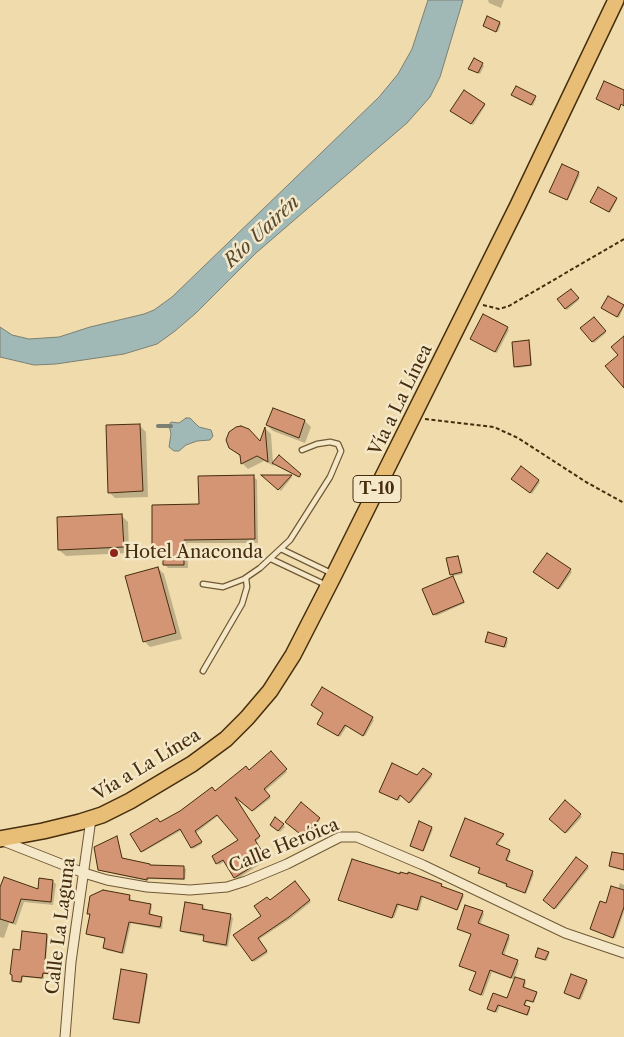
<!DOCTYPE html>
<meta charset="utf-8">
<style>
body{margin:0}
canvas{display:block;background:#efdbab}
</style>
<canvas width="624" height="1037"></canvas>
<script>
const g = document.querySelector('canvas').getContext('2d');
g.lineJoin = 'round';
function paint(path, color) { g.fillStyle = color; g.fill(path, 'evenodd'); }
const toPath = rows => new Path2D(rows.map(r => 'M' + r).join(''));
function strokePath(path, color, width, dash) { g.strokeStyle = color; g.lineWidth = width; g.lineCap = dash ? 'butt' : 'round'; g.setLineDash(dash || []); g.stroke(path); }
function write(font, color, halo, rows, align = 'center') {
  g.font = font + ' "Libre Caslon Text",serif'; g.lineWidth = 5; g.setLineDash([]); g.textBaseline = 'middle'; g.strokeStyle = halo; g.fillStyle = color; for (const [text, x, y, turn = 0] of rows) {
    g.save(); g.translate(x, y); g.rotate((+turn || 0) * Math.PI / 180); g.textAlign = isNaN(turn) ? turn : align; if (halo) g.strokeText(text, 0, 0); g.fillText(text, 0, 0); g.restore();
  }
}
const water = toPath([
 [428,0,463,0,440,77,430,97,407,123,256,253,196,313,175,331,157,344,124,354,56,364,34,365,0,357,0,327,12,335,29,339,59,337,90,327,144,314,154,310,172,297,379,97,398,74,412,49,428,0],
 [186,418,190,418,199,427,211,430,213,436,210,440,197,441,186,445,179,451,174,451,169,447,171,434,169,425,171,422,179,423,186,418]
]);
paint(water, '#a0b8b6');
strokePath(water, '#7c8073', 1);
paint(toPath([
 [488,0,504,0,501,8,489,3],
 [500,23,501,24,498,32,485,26],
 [482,64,484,66,480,74,472,70],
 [514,97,535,97,536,99,533,106],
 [484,104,485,106,473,125,453,112],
 [562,166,580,175,568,200,552,193],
 [616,199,617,200,610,213,594,203],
 [571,290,579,300,567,310,559,300],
 [609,298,624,306,619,318,604,309],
 [594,319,606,333,594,343,582,328],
 [507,328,509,330,497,353,473,340],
 [529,342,530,343,532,366,517,368,516,366],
 [273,409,305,421,311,427,305,443,273,431,267,425],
 [140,426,146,432,148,497,115,498,109,492],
 [266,429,271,434,273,464,279,457,300,475,301,478,273,464,274,466,264,461,248,469,242,463,242,458,233,450,260,443],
 [521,468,540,482,532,494,514,481],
 [253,476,257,480,258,543,187,543,188,568,168,568,164,564,164,551,158,551,154,547,200,506],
 [264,476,291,476,292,477,281,491],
 [122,516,128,522,129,553,66,556,59,550],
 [547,554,572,572,560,589,536,573],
 [458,557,463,574,453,576,451,574],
 [158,568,164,574,182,639,150,647,144,641],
 [453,577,465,603,436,616,434,614],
 [506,639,508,641,506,648,488,643],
 [322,689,374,720,365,736,347,726,340,737,320,725,325,713],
 [271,753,287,772,265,791,271,798,254,811,233,795,260,838,255,842,267,860,237,879,225,861,219,865,213,857,240,840,219,815,196,833,202,844,193,849,182,830,143,852,142,851,160,824,249,771],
 [423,769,432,777,411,803,401,796,399,801,380,792,417,776],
 [565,802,582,817,567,833,551,819],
 [301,804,320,820,306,838,287,822],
 [276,819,285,827,280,832,271,825],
 [431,828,433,829,424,851,413,847],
 [503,835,504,836,497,846,511,852,507,862,534,874,526,894,481,874,481,868,451,855],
 [117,838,123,860,151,867,184,868,186,869,185,880,149,879,148,881,101,871,99,869],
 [577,859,589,868,556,909,548,903],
 [400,876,441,885,443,888,462,895,464,896,458,910,423,897,419,911,399,905,394,918,340,900],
 [52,881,56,884,53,905,24,902,16,925,9,923,4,938,0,937,0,891,39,891],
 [295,882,311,902,290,919,258,940,268,953,254,962,253,960,262,916,270,902],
 [620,883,624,885,624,912,615,938,591,929,618,890],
 [129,896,131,898,131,901,150,905,152,907,150,916,161,918,163,920,162,929,131,923,124,954,106,950,104,948,106,939,89,935,87,933,91,916,88,913],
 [202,906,205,908,204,911,230,916,233,918,228,947,206,943,204,940,205,937,184,933,181,931],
 [482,912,484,914,480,925,510,938,504,956,519,963,514,978,524,981,526,983,524,989,537,994,534,1003,527,1001,525,1007,530,1010,528,1016,500,1006,497,1013,488,1008,508,1000,515,980,492,972,483,996,470,990,477,973,460,965,472,934,458,928],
 [46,935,48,936,46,961,54,964,53,975,44,974,44,979,23,977,22,983,15,982,13,980,21,951],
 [548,953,549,954,547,961,538,958],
 [146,975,148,976,140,1024,116,1020,115,1019],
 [586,981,588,982,581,1000,565,993]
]), '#0003');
strokePath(toPath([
 [158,426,171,426]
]), '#7c8073', 4);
const building = toPath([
 [487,16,500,22,496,32,483,26,487,16],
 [474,58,483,63,478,73,468,69,474,58],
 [604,81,624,90,624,106,621,104,619,110,596,99,604,81],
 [516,86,536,96,531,105,511,95,516,86],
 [464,90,485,104,471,124,450,111,464,90],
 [562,164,579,172,567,200,549,192,562,164],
 [598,187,617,198,609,212,590,202,598,187],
 [571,289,579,298,565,309,557,299,571,289],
 [608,296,624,305,617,317,601,308,608,296],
 [483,314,508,327,495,352,470,339,483,314],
 [594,317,606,331,592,342,580,328,594,317],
 [624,336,624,388,605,366,618,355,611,347,624,336],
 [529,340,531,365,514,367,512,342,529,340],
 [273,408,305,420,299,438,266,425,273,408],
 [140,424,143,491,108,493,106,425,140,424],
 [241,426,249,429,260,441,265,427,268,462,257,456,241,464,240,455,229,448,226,440,229,432,236,427,241,426],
 [279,455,301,474,299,477,272,463,279,455],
 [521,466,539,480,530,493,511,479,521,466],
 [254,475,255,539,184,540,184,565,163,565,163,548,152,548,152,505,199,504,198,476,254,475],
 [261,475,292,475,278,490,261,475],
 [122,514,124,547,58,550,57,517,122,514],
 [547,553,571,569,558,589,533,572,547,553],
 [458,556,462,572,450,575,446,558,458,556],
 [158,567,176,633,143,642,125,576,158,567],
 [453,576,464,602,433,615,422,589,453,576],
 [488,632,507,638,504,647,485,642,488,632],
 [322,687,373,717,363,736,345,725,338,736,317,724,323,713,311,705,322,687],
 [271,751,287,769,264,789,270,796,252,811,235,797,260,836,255,840,266,858,234,878,223,860,216,864,212,856,238,840,217,815,195,831,202,842,191,848,180,829,141,852,130,834,157,818,160,822,180,811,212,787,215,791,246,766,249,770,271,751],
 [392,763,417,775,423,768,432,774,409,803,400,795,397,800,379,792,392,763],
 [565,800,581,814,565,833,549,819,565,800],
 [301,802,320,818,304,837,285,822,301,802],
 [275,817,284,824,278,831,270,825,275,817],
 [465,818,504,834,496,844,510,850,506,860,533,871,525,893,506,886,507,884,478,873,480,868,450,856,465,818],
 [419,821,432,827,423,851,410,846,419,821],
 [117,836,122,858,150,864,150,865,184,866,184,879,147,878,147,880,98,870,94,847,117,836],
 [612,852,624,854,624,870,609,866,612,852],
 [576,857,588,866,554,909,543,900,576,857],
 [352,859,400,874,400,872,408,874,408,872,442,884,441,886,463,894,457,910,421,896,417,910,397,904,392,918,338,900,352,859],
 [4,877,38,889,39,878,53,880,51,902,21,899,13,923,0,919,0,887,4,877],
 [295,881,310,900,289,917,258,938,267,951,252,961,233,935,261,916,254,906,267,897,270,900,295,881],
 [611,886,624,890,624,907,613,938,590,929,600,901,606,903,611,886],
 [103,890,130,895,129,900,151,904,149,914,162,917,160,927,129,922,122,953,103,948,105,938,86,934,90,914,87,914,90,896,103,890],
 [185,902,203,905,202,909,231,914,226,945,203,941,204,935,180,931,185,902],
 [465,905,483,911,478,923,509,935,502,954,518,960,511,978,490,970,481,995,469,990,476,972,459,966,471,934,457,929,465,905],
 [22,931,47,934,45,960,53,961,51,974,43,973,42,978,22,976,21,982,12,981,12,975,10,974,13,949,20,950,22,931],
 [538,948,549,952,545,960,535,957,538,948],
 [121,969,147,974,139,1023,113,1019,121,969],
 [571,974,587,980,579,999,564,993,571,974],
 [515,977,525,980,523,987,537,992,533,1002,526,1000,524,1005,530,1007,527,1015,498,1005,495,1012,487,1009,493,993,507,998,515,977]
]);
paint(building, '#d49575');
strokePath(building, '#452d0e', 1);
const service = toPath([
 [281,549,331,573],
 [271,559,326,585],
 [203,584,223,587,244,579,260,568,290,540,330,477,341,451,338,444,330,442,317,444,302,450],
 [203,671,242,604,247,587,246,578]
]);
const minor = toPath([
 [3,841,84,873,107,880,147,887,190,890,227,887,246,881,287,864,340,837,357,837,423,865,565,933,624,953],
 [65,1037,71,962,91,819]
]);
const trunk = toPath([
 [0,839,43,831,80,822,102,815,130,801,192,764,226,739,247,718,270,691,293,655,334,575,518,205,616,0]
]);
strokePath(service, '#705835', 7);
strokePath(minor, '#705835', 11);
strokePath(trunk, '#452d0e', 18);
strokePath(toPath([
 [483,305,499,309,509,306,624,239],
 [425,419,494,427,518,438,586,482,624,503]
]), '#452d0e', 2, [4, 2.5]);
strokePath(service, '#f5e8c8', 4.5);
strokePath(minor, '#f5e8c8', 9);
strokePath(trunk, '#e8be76', 15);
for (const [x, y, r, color] of [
 [114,553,5,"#8f2418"]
]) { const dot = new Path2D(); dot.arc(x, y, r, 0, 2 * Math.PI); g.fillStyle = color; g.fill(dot); strokePath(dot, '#f5e8c8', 2); }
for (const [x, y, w] of [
 [377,489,48]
]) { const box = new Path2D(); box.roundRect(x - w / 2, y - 13.5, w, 27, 4); g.fillStyle = '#f5e8c8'; g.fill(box); strokePath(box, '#452d0e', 1); }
write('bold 16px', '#452d0e', null, [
 ["T-10",377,489]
]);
write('18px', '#452d0e', '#f5e8c8', [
 ["Vía a La Línea",401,400,-64],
 ["Vía a La Línea",147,765,-31],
 ["Calle Heróica",284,846,-22],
 ["Calle La Laguna",61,926,-83]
]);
write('18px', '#452d0e', '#f5e8c8', [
 ["Hotel Anaconda",124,553]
], 'left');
write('italic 19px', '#574930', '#f5e8c8', [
 ["Río Uairén",262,232,-43]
]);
</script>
